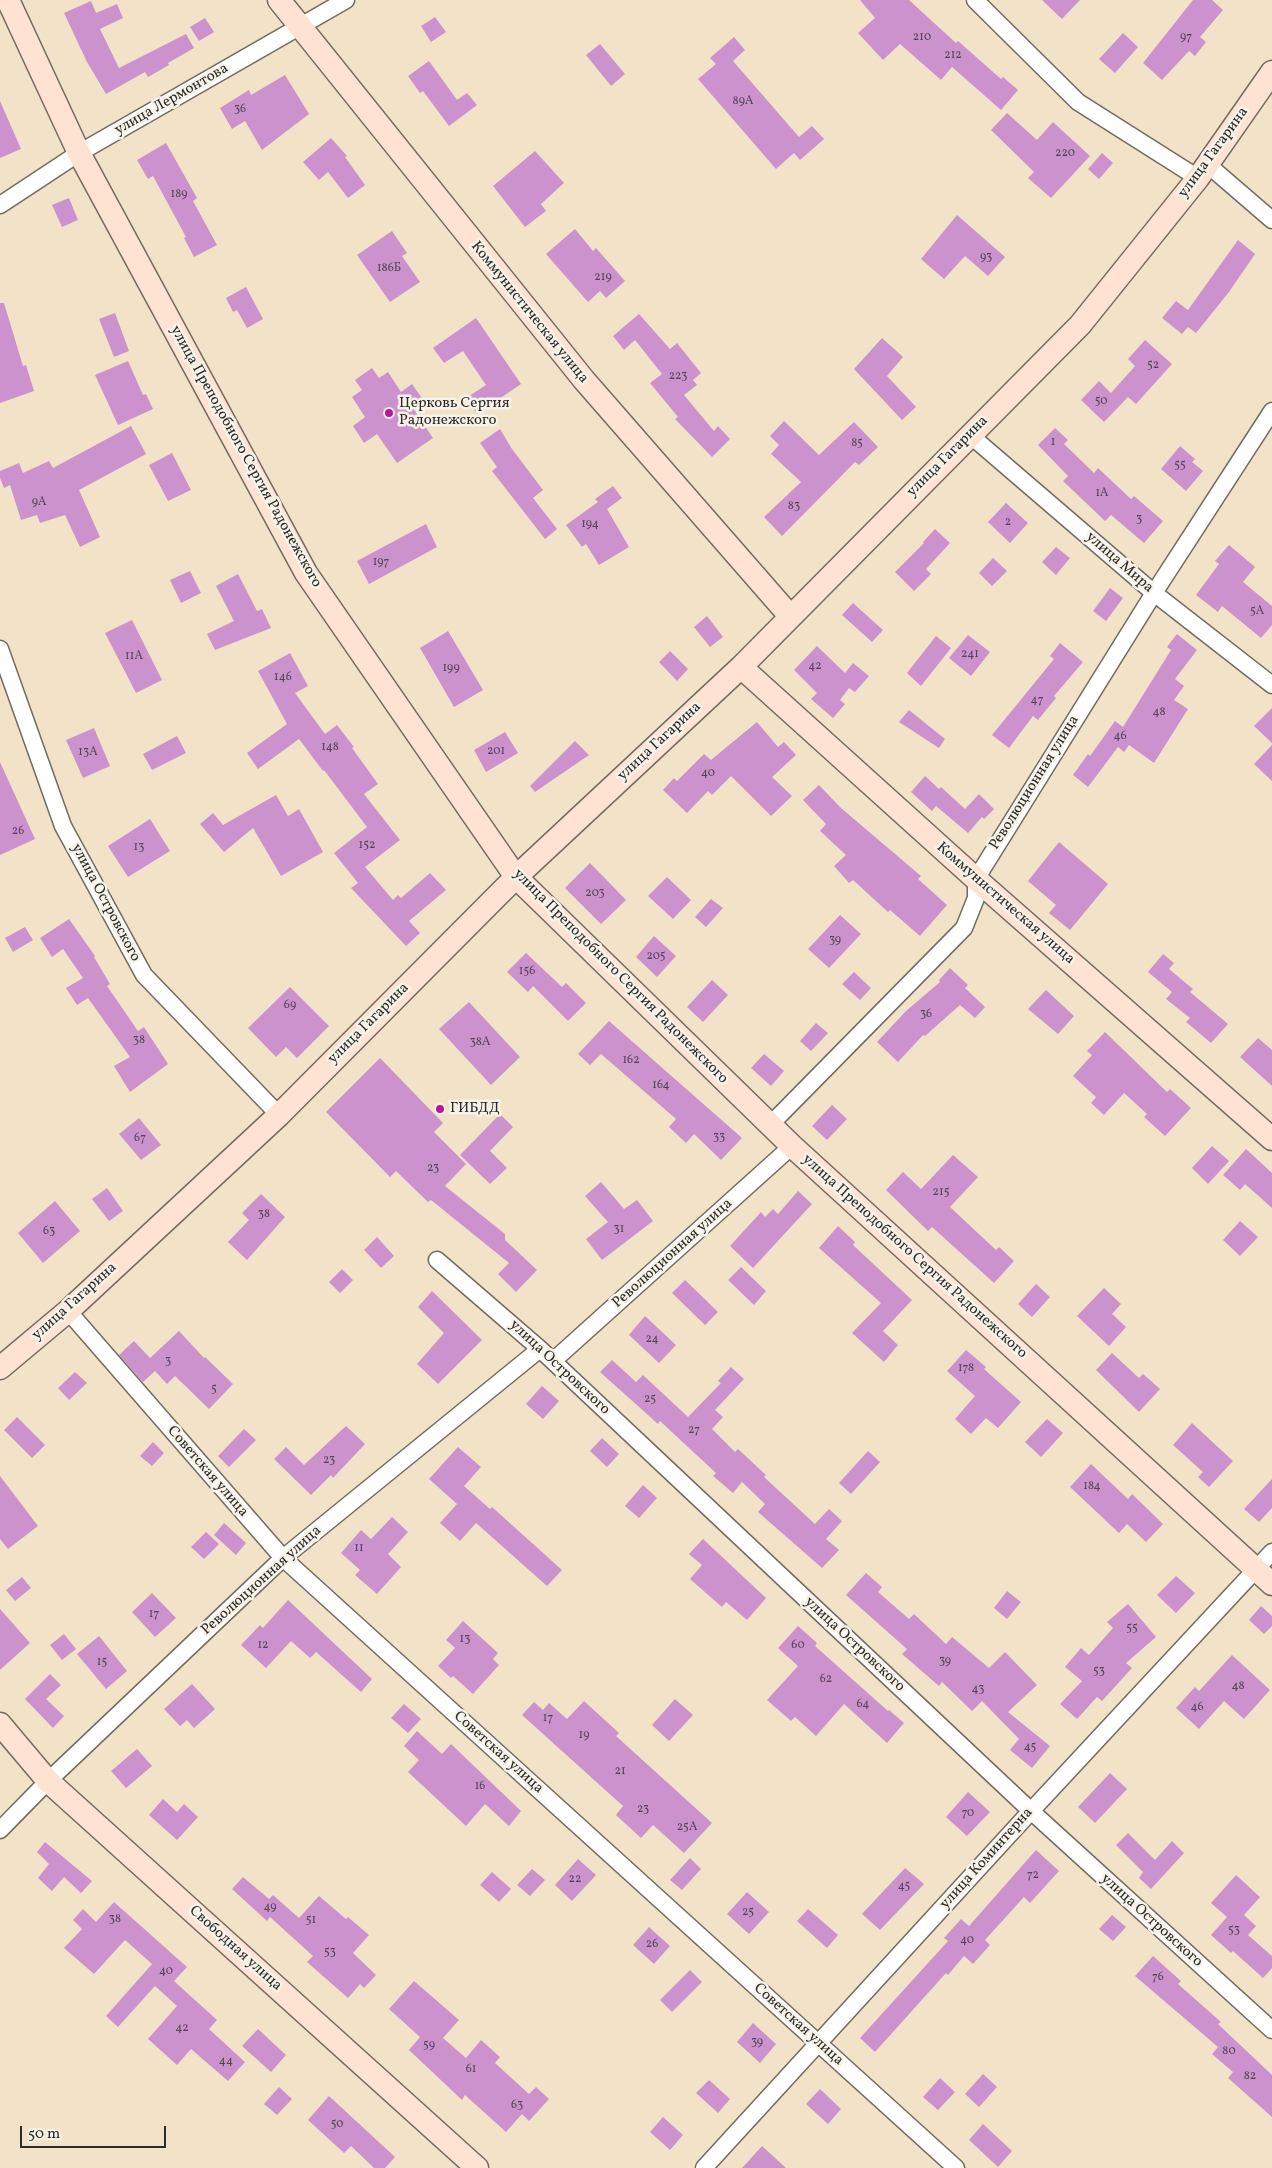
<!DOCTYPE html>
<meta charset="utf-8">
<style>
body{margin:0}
#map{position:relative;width:1272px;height:2168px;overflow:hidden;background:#f2e3c8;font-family:Vollkorn,serif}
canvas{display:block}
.scale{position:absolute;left:20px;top:2126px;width:146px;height:22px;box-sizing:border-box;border:2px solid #2b2b2b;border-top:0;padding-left:6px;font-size:15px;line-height:18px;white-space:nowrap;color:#2b2b2b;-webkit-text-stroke:4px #f7f3e8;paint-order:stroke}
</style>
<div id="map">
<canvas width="1272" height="2168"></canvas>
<div class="scale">50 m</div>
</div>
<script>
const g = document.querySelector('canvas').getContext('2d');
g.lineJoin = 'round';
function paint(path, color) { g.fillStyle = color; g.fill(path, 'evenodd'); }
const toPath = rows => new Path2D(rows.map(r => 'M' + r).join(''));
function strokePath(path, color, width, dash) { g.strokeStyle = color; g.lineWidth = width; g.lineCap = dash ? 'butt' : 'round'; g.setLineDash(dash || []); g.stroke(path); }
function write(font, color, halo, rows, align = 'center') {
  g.font = font + ' Vollkorn,serif'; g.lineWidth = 5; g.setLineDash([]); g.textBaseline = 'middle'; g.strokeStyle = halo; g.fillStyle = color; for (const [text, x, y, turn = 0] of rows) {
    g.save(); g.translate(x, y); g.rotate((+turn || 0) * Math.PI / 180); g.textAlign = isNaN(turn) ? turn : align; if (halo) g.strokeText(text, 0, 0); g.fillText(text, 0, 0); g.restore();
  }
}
paint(toPath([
 [860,0,909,0,956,43,958,41,1001,79,1003,77,1018,90,1001,110,952,67,941,80,900,44,883,60,858,33,875,18],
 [1042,0,1080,0,1062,19],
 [1193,0,1212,0,1223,10,1200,37,1206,42,1195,56,1189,51,1162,80,1143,63],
 [91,1,96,13,117,4,123,18,100,29,119,68,186,34,194,48,168,63,169,65,148,77,145,72,106,94,87,62,64,13],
 [435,17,446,32,431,42,421,26],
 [205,18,214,32,199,41,190,27],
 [1123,33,1138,47,1115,73,1099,59],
 [734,37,745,50,733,61,799,137,812,126,824,139,800,160,794,153,776,169,698,79,716,64,710,58],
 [600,44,625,74,611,86,586,55],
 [429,61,457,100,467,93,477,105,449,126,423,91,420,93,408,76],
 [285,75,309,114,262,150,245,121,232,129,220,108,249,90,251,95],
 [0,101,21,149,0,158],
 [1007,113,1037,140,1053,122,1090,156,1051,198,1028,178,1034,172,991,130],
 [331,138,347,156,345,157,365,185,348,198,328,172,319,180,303,162],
 [166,143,197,198,193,201,217,245,194,257,184,238,186,237,153,176,148,179,137,160],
 [535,151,564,183,541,204,546,211,525,227,493,186],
 [1102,153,1113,163,1099,179,1088,169],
 [69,198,78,220,62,227,52,205],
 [957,215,1005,257,988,276,965,256,944,279,921,259],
 [575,229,593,251,596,248,625,281,606,298,600,291,588,302,546,254],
 [392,231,407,253,402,256,420,282,390,302,357,255],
 [1238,240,1255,254,1229,292,1196,333,1188,327,1182,334,1162,318,1176,301,1188,310],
 [246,287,263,319,247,328,237,310,233,312,226,298],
 [0,303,4,303,23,366,26,365,34,391,0,403],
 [115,313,129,351,114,357,99,319],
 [639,314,670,349,677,343,701,373,693,380,697,385,684,395,714,431,718,426,730,439,712,457,675,419,678,417,650,383,662,374,635,340,624,350,613,336],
 [476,318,521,384,477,414,466,398,486,385,463,351,444,363,433,348],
 [882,338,903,357,887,376,916,407,902,420,854,369],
 [1145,340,1172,364,1136,404,1128,397,1104,422,1081,400,1099,381,1111,393,1135,366,1128,359],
 [128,361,143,395,146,394,153,409,118,425,95,375],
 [372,368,379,378,388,372,401,392,412,384,424,401,413,408,433,438,397,463,377,434,364,443,353,426,365,417,352,397,362,390,355,380],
 [784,421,819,455,854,422,878,447,859,465,855,462,782,536,764,517,801,482,771,454,779,445,770,436],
 [131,426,146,454,79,490,100,537,80,547,65,515,40,523,37,515,21,520,10,485,4,488,0,478,0,471,19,463,23,473,49,461,53,468],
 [1055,428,1068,440,1064,444,1094,473,1098,468,1131,499,1134,496,1163,521,1144,543,1111,515,1105,521,1063,481,1068,476,1038,445],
 [500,429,512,449,543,490,533,498,557,529,545,539,492,471,497,467,480,443],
 [1180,446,1195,459,1192,462,1203,471,1186,491,1161,469],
 [172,453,191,490,168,501,149,465],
 [613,486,622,498,607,509,629,547,599,565,586,544,582,547,566,525,598,502,595,499],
 [1006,503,1028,523,1010,543,988,522],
 [426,524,437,547,369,584,357,561],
 [935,529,950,543,926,569,931,574,914,591,895,572,924,543,923,542],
 [1229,545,1255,567,1243,582,1272,606,1272,625,1261,638,1222,606,1218,612,1196,595,1219,564,1215,561],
 [1056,547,1070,558,1056,575,1042,562],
 [993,558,1007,571,992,586,979,573],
 [190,571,201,593,181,603,170,580],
 [238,574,257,611,262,609,271,628,215,650,207,634,234,621,216,586],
 [1110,588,1123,598,1106,621,1093,611],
 [853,603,883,630,872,642,842,615],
 [707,616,723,637,710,647,694,627],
 [132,620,162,680,136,693,105,633],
 [448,631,483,690,454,707,420,648],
 [1177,634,1197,650,1175,679,1184,686,1174,700,1188,709,1154,763,1129,745,1124,752,1118,747,1088,787,1073,775,1088,754,1090,756,1115,721,1123,727,1171,650,1167,647],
 [968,635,990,652,971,676,949,658],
 [936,636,951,648,921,686,907,673],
 [1060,643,1083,662,1054,696,1056,698,1038,720,1033,716,1009,748,992,735,1054,659,1050,656],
 [817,646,845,673,853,663,869,676,855,692,849,688,840,700,845,704,833,718,811,699,817,693,794,670],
 [670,651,688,669,677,681,659,662],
 [290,653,308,686,295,693,325,734,337,725,354,747,352,748,378,784,364,794,400,840,365,867,393,900,398,895,401,898,430,873,446,890,409,921,420,933,406,946,351,888,358,883,334,853,367,827,324,770,323,771,299,739,258,769,247,753,287,724,258,671],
 [1272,708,1272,743,1254,726],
 [909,710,945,739,939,748,899,722],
 [757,722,778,747,784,742,796,755,772,777,792,796,771,816,731,776,712,795,708,791,687,813,663,790,674,778,677,781,704,754,711,760],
 [94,728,110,766,83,778,66,740],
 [505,732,518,753,486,772,474,750],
 [177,736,186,753,152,770,143,754],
 [575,741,589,755,535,792,530,786],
 [1272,745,1272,781,1254,764],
 [0,762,35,839,0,855],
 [925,776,939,789,941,787,965,809,979,794,994,809,984,819,982,817,968,833,936,806,932,811,911,792],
 [819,785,841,808,921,876,918,879,947,905,920,936,890,910,888,912,853,880,849,883,834,866,846,855,820,831,826,824,803,800],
 [276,795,288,816,299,809,323,852,281,876,253,828,224,852,200,824,213,813,223,825],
 [150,819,170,851,128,877,108,846],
 [1059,842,1108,884,1070,930,1049,913,1056,905,1028,881],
 [590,863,626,900,601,924,565,888],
 [667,877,691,900,673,919,648,896],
 [711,899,723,908,706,927,695,917],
 [840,915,861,934,829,968,808,949],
 [69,919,95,956,94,957,110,984,107,986,138,1031,144,1027,168,1064,130,1092,114,1066,130,1057,88,998,77,1005,66,988,83,978,63,949,52,957,40,938],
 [25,927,33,940,13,952,5,938],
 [654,936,676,956,657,977,636,957],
 [526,953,562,987,566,983,586,1003,568,1021,533,986,528,992,507,972],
 [1163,954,1174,963,1169,969,1193,989,1190,992,1228,1024,1211,1043,1186,1022,1190,1018,1166,999,1172,992,1148,972],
 [950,968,968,985,965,988,985,1007,975,1018,960,1005,925,1036,923,1035,898,1062,877,1042,906,1011,940,982,939,980],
 [854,972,871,988,860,1000,842,984],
 [712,980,728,995,703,1022,687,1007],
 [290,987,329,1026,297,1058,286,1047,276,1057,248,1028],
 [1046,990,1074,1016,1058,1034,1028,1009],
 [469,1002,520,1057,491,1085,439,1029],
 [609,1021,742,1138,721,1160,694,1134,686,1143,669,1127,676,1119,601,1054,590,1065,578,1054],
 [816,1023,828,1033,811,1051,800,1041],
 [1105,1032,1167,1092,1170,1089,1191,1108,1165,1136,1144,1117,1147,1114,1124,1093,1104,1115,1091,1103,1096,1097,1073,1076,1092,1055,1087,1051],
 [1258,1038,1272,1050,1272,1086,1240,1057],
 [764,1054,784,1071,771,1086,751,1068],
 [380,1058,443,1123,434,1132,466,1164,445,1186,505,1234,505,1240,537,1270,516,1292,498,1274,509,1263,431,1200,428,1202,396,1171,390,1177,326,1112],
 [832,1105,847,1119,827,1140,812,1126],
 [500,1114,513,1127,490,1151,507,1168,490,1184,460,1155],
 [139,1118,161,1145,141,1160,119,1134],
 [1212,1146,1229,1161,1208,1184,1192,1168],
 [1246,1149,1272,1173,1272,1208,1245,1184,1240,1190,1223,1175],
 [953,1155,978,1177,950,1207,996,1250,999,1247,1014,1261,994,1283,932,1227,928,1231,886,1190,903,1172,921,1189],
 [601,1182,624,1209,637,1200,653,1221,602,1260,586,1239,608,1222,585,1196],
 [107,1188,123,1211,109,1221,92,1199],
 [798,1191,812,1204,753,1268,730,1246,761,1212,765,1217,773,1209,778,1214],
 [261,1194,285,1217,247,1260,228,1242,249,1220,242,1213],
 [55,1201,80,1231,43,1263,18,1233],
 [1240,1221,1258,1237,1240,1256,1223,1240],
 [838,1226,855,1242,853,1245,912,1300,883,1331,898,1345,884,1362,852,1333,881,1303,819,1248],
 [377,1237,394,1256,381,1268,364,1250],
 [741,1267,766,1291,754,1305,728,1280],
 [342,1269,353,1280,340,1293,329,1282],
 [685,1280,718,1312,705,1325,672,1293],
 [1036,1284,1050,1297,1032,1317,1018,1304],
 [1104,1288,1121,1304,1112,1314,1126,1327,1109,1346,1077,1316],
 [432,1291,482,1340,438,1384,417,1364,444,1333,418,1307],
 [645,1316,676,1345,659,1363,629,1335],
 [179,1331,204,1358,205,1357,233,1384,209,1409,175,1376,167,1384,155,1371,143,1382,119,1355,134,1341,150,1358],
 [966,1350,986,1367,984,1369,1021,1402,998,1428,986,1418,971,1434,955,1419,975,1396,947,1371],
 [1112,1353,1139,1378,1143,1374,1160,1389,1139,1412,1096,1370],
 [612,1360,636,1382,643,1375,688,1417,721,1383,718,1381,731,1367,744,1379,715,1410,723,1417,712,1429,735,1452,738,1449,766,1475,764,1477,815,1524,829,1509,842,1521,826,1539,839,1550,822,1568,758,1512,765,1504,742,1482,733,1493,713,1476,716,1473,660,1421,658,1424,600,1372],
 [75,1372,87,1383,69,1400,58,1388],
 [542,1386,559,1401,543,1419,526,1404],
 [17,1417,45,1445,32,1458,4,1430],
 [1047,1419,1063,1433,1041,1457,1025,1442],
 [1192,1423,1233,1461,1209,1487,1198,1477,1203,1472,1173,1445],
 [346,1426,365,1444,333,1478,331,1475,311,1495,274,1459,286,1447,304,1465],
 [244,1429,256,1440,229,1467,218,1456],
 [602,1438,619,1454,607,1467,590,1451],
 [153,1442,164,1453,152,1466,140,1456],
 [458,1447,481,1467,464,1486,490,1509,492,1507,562,1570,547,1586,476,1523,460,1541,440,1523,457,1504,429,1479],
 [868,1451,880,1462,851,1494,839,1483],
 [1091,1464,1128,1499,1132,1494,1163,1524,1146,1542,1127,1524,1119,1533,1070,1487],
 [0,1476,38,1526,8,1549,0,1539],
 [1272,1479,1272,1508,1259,1522,1244,1509],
 [643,1485,657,1498,639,1518,625,1506],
 [392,1517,408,1532,388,1554,401,1567,377,1594,355,1575,360,1570,341,1553,361,1530,371,1539],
 [224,1523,246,1543,236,1555,214,1535],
 [206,1532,219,1544,204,1559,191,1547],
 [703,1539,766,1598,747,1620,726,1602,722,1607,690,1579,702,1565,689,1554],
 [866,1573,882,1587,878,1592,909,1619,914,1614,946,1644,952,1637,989,1668,1005,1652,1037,1685,1008,1712,1050,1746,1032,1768,1010,1750,1019,1739,982,1701,972,1711,942,1682,939,1686,902,1654,907,1649,846,1595],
 [1176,1576,1195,1593,1176,1613,1157,1595],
 [22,1577,31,1588,15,1601,6,1590],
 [1007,1591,1021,1602,1007,1619,994,1608],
 [152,1593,176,1618,155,1637,132,1612],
 [288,1600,372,1679,361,1692,316,1652,310,1658,291,1641,266,1668,241,1645,260,1625,263,1628],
 [1128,1604,1156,1637,1126,1663,1132,1668,1102,1701,1097,1697,1077,1719,1060,1704,1082,1681,1065,1667,1081,1648,1089,1655,1113,1628,1107,1622],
 [1261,1606,1272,1616,1272,1626,1264,1634,1249,1620],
 [0,1609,30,1643,0,1670],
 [463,1621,498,1653,493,1659,499,1665,473,1694,453,1676,451,1678,438,1666,455,1648,446,1640],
 [798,1626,817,1643,815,1646,888,1711,889,1710,904,1723,887,1743,844,1704,816,1736,795,1717,791,1721,767,1700,798,1666,778,1648],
 [64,1634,76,1649,62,1660,50,1645],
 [99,1636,127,1671,106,1689,77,1654],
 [1232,1655,1270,1690,1244,1719,1224,1701,1199,1729,1176,1708,1195,1687,1199,1691],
 [50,1674,61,1685,46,1699,64,1716,53,1728,25,1699],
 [192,1684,215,1709,194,1728,187,1720,180,1726,164,1709],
 [675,1699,693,1715,669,1741,652,1725],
 [584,1701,619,1733,616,1736,712,1823,684,1853,653,1825,641,1838,616,1815,623,1806,522,1715,534,1702,543,1710,549,1703,567,1719],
 [404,1704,421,1719,408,1733,391,1718],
 [417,1731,442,1754,451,1744,521,1811,509,1826,485,1804,466,1826,408,1772,419,1760,404,1746],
 [137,1749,152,1766,126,1788,111,1771],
 [1110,1773,1127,1789,1095,1823,1078,1807],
 [968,1792,990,1812,967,1836,946,1817],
 [163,1799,177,1812,184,1804,198,1817,177,1840,149,1815],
 [1128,1833,1155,1860,1172,1841,1184,1853,1151,1889,1139,1878,1143,1872,1116,1845],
 [45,1842,92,1881,81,1893,64,1877,52,1891,38,1878,49,1864,37,1852],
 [1036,1850,1059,1871,1030,1903,1024,1897,985,1940,990,1945,973,1964,964,1956,948,1975,946,1973,875,2052,860,2038,948,1941,944,1938,961,1919,969,1926],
 [690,1858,701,1869,682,1890,670,1880],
 [578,1859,596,1875,572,1901,555,1885],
 [905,1868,924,1884,880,1930,862,1914],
 [532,1869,545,1880,530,1896,517,1885],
 [492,1872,511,1889,499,1902,480,1885],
 [1236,1875,1260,1897,1244,1915,1256,1926,1248,1935,1272,1956,1272,1968,1263,1978,1233,1951,1231,1953,1211,1935,1227,1917,1211,1903],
 [243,1877,269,1899,273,1895,299,1918,319,1896,346,1919,348,1917,369,1935,353,1953,376,1975,364,1988,360,1984,348,1998,307,1962,313,1956,270,1917,267,1921,232,1889],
 [747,1892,769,1912,749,1934,727,1914],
 [114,1902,187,1967,174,1981,217,2020,209,2029,245,2062,228,2081,191,2049,177,2065,148,2039,177,2006,155,1986,118,2027,106,2016,152,1964,125,1940,94,1974,64,1948,82,1929,73,1920,83,1909,96,1922],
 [808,1909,838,1935,827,1948,797,1921],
 [1112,1915,1126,1927,1113,1941,1099,1929],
 [649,1927,670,1946,654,1964,633,1945],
 [1153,1956,1181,1981,1178,1984,1221,2022,1218,2024,1272,2075,1272,2117,1228,2078,1233,2072,1212,2054,1218,2047,1135,1976],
 [690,1970,702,1982,672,2012,660,2000],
 [414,1981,459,2020,443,2038,466,2058,481,2040,500,2057,495,2063,529,2094,536,2087,549,2099,529,2121,522,2114,506,2132,465,2095,462,2100,409,2050,420,2037,389,2009],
 [753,2023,776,2044,760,2063,737,2042],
 [258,2029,286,2055,271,2072,242,2046],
 [983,2074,997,2087,979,2107,965,2094],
 [940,2078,955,2092,938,2110,923,2097],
 [709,2080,730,2099,718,2113,696,2093],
 [279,2087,292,2099,277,2115,264,2104],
 [820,2089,841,2109,828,2124,806,2104],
 [329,2096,395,2157,385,2168,374,2168,351,2146,344,2153,308,2120],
 [663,2117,683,2135,670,2150,650,2132],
 [983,2124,1012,2151,998,2167,969,2140],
 [762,2146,786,2168,742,2168]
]), '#cc92ce');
const street = toPath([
 [975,0,1078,102,1198,178],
 [1207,164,1272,220],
 [0,205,79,153,346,0],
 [970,435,1154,593,1272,685],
 [0,649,63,826,144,975,279,1115],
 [770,1125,964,928,976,898,976,879,1154,593,1272,411],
 [437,1260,540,1349,1031,1811,1272,2030],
 [68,1311,283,1558,956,2168],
 [553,1361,792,1146],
 [0,1830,48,1781,283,1558,540,1349],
 [704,2168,1031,1811,1272,1552]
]);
const secondary = toPath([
 [8,0,79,153,306,573,516,877,792,1146,1272,1584],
 [279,0,584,380,790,616],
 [741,667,976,879,1272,1139],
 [0,1368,68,1311,279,1115,516,877,741,667,1080,325,1198,178,1272,72],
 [0,1724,48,1781,477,2168]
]);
strokePath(street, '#716b62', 19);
strokePath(secondary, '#716b62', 25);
strokePath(street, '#fff', 16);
strokePath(secondary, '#fee3d2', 22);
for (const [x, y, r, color] of [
 [389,413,5,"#b5179e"],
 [440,1109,5,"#b5179e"]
]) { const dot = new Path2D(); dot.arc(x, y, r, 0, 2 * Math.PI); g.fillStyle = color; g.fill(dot); strokePath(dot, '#f7f3e8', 2); }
write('12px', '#534554', null, [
 ["210",922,38],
 ["97",1186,38],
 ["212",953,56],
 ["89А",743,102],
 ["36",240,110],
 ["220",1065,154],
 ["189",179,195],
 ["93",986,258],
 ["186Б",389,269],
 ["219",603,278],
 ["52",1153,366],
 ["223",678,377],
 ["50",1101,402],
 ["1",1053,443],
 ["85",857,444],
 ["55",1180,466],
 ["1А",1102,494],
 ["9А",39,503],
 ["83",794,507],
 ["3",1139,520],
 ["2",1008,523],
 ["194",590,525],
 ["197",381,563],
 ["5А",1257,612],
 ["241",970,655],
 ["11А",134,657],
 ["42",815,667],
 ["199",451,669],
 ["146",283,678],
 ["47",1037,701],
 ["48",1159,713],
 ["46",1120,737],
 ["148",330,748],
 ["201",496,752],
 ["13А",88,753],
 ["40",708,774],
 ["26",18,832],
 ["152",367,846],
 ["13",139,848],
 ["203",595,894],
 ["39",835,941],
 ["205",656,957],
 ["156",527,972],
 ["69",290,1006],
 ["36",926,1015],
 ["38",139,1041],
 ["38А",480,1043],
 ["162",631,1061],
 ["164",661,1086],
 ["33",719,1138],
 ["67",140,1139],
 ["23",433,1169],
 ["215",941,1193],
 ["38",264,1215],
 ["31",619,1230],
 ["63",49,1232],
 ["24",652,1340],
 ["3",168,1362],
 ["178",966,1369],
 ["5",214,1390],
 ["25",650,1400],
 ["27",694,1431],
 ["23",329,1461],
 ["184",1092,1487],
 ["11",359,1549],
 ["17",154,1615],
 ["55",1132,1629],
 ["13",465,1640],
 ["12",263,1646],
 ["60",798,1646],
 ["39",945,1662],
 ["15",102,1663],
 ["53",1099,1672],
 ["62",826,1680],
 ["48",1238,1687],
 ["43",978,1690],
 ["64",863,1705],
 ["46",1197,1708],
 ["17",548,1719],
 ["19",584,1736],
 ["45",1030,1748],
 ["21",620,1772],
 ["16",480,1787],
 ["23",643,1810],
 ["70",968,1814],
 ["25А",687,1828],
 ["72",1033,1876],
 ["22",575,1880],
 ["45",904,1887],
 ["49",270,1908],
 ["25",748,1913],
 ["38",115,1920],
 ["51",311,1921],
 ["53",1234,1931],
 ["40",967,1941],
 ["26",652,1945],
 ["53",330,1953],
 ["40",166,1972],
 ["76",1158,1978],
 ["42",182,2029],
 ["39",757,2043],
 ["59",429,2046],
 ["80",1229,2052],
 ["44",226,2062],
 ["61",471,2070],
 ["82",1250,2077],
 ["63",517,2106],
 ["50",337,2125]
]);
write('15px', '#2b2b2b', '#f7f3e8', [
 ["улица Лермонтова",172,100,-30],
 ["улица Гагарина",1214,153,-54],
 ["Коммунистическая улица",529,313,51],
 ["улица Преподобного Сергия Радонежского",245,457,61],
 ["улица Гагарина",948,457,-45],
 ["улица Мира",1119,563,41],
 ["улица Гагарина",660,742,-43],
 ["Революционная улица",1035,783,-58],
 ["улица Островского",105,903,62],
 ["Коммунистическая улица",1005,904,41],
 ["улица Преподобного Сергия Радонежского",620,977,45],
 ["улица Гагарина",369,1024,-45],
 ["Революционная улица",673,1254,-42],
 ["улица Преподобного Сергия Радонежского",914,1257,42],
 ["улица Гагарина",75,1302,-42],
 ["улица Островского",559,1368,43],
 ["Советская улица",207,1472,49],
 ["Революционная улица",262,1581,-42],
 ["улица Островского",854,1645,43],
 ["Советская улица",498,1753,42],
 ["улица Коминтерна",987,1859,-48],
 ["улица Островского",1151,1921,42],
 ["Свободная улица",235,1949,42],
 ["Советская улица",798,2025,42]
]);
write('15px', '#2b2b2b', '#f7f3e8', [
 ["Церковь Сергия",399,404],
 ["Радонежского",399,421],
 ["ГИБДД",450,1109]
], 'left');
</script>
